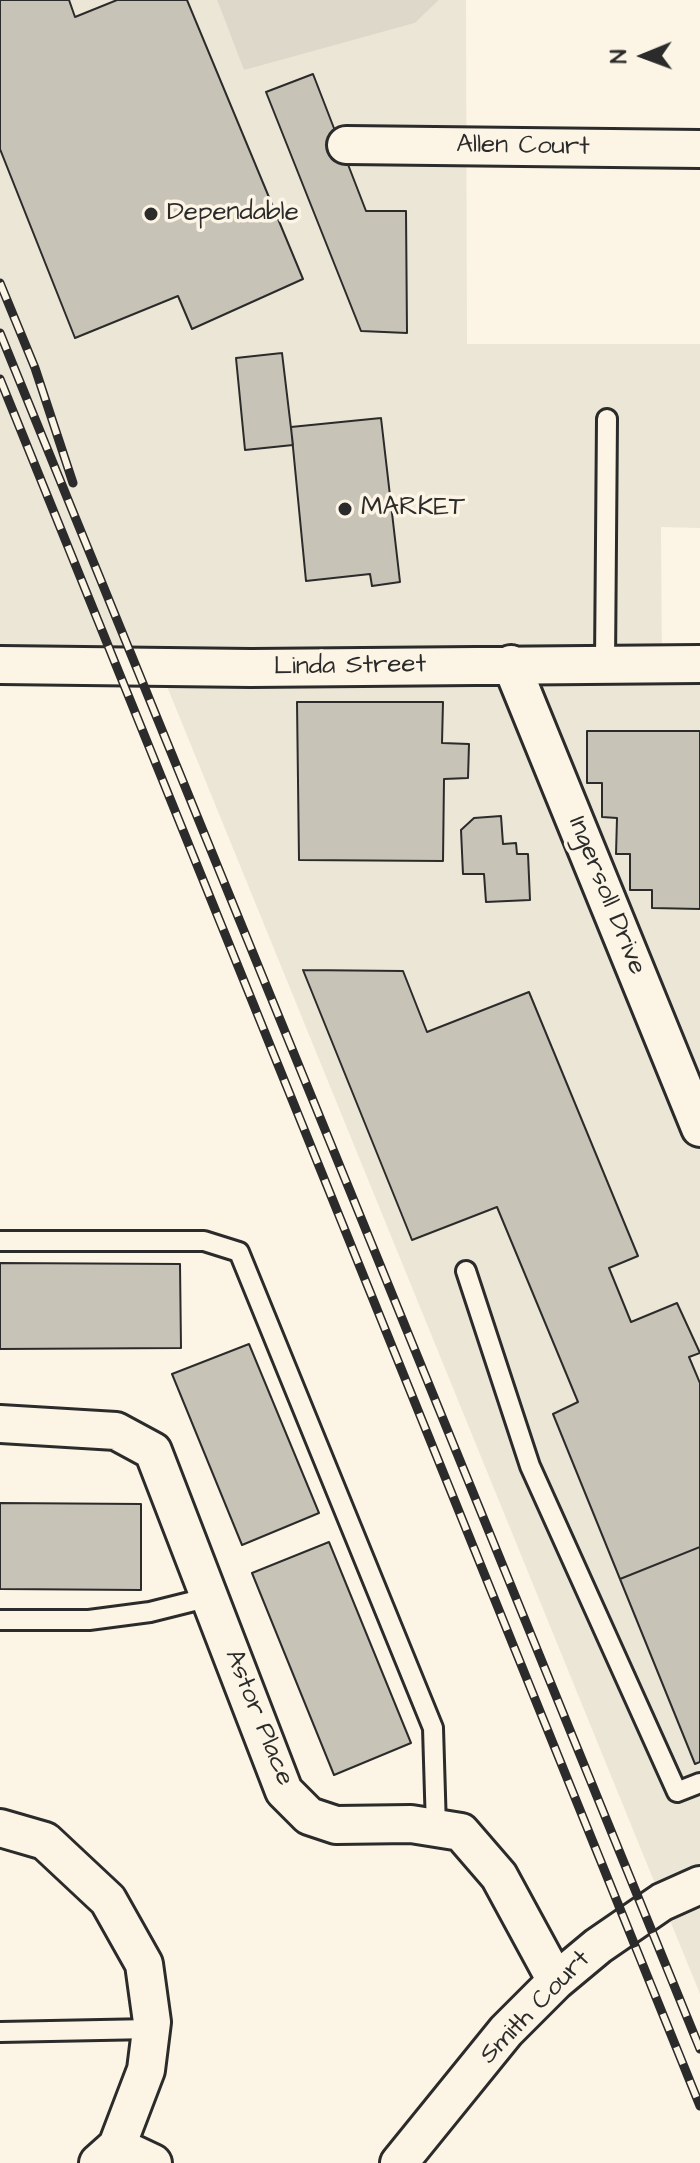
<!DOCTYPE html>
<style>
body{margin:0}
#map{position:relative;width:700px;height:2163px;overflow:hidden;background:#fcf5e5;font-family:"Architects Daughter",sans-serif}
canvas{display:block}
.north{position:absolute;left:604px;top:16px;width:80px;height:80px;-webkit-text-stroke:6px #fcf5e5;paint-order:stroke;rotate:269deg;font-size:22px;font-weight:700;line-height:32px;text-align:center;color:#2b2b2b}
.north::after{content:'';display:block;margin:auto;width:28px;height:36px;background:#2b2b2b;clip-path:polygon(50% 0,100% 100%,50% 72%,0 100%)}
</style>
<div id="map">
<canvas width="700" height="2163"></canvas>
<div class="north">N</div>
</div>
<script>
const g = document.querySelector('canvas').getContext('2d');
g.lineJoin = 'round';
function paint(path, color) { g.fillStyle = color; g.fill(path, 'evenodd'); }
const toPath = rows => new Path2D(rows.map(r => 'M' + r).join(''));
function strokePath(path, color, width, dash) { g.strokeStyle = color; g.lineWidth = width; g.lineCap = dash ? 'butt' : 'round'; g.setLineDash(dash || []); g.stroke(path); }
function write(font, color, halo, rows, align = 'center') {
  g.font = font + ' "Architects Daughter",sans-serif'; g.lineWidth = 7; g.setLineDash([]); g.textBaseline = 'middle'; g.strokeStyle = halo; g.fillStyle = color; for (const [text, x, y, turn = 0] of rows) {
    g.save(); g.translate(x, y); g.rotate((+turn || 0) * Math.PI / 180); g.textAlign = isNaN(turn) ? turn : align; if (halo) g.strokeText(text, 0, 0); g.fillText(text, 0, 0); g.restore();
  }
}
paint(toPath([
 [0,0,217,0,244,69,415,23,439,0,466,0,467,344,700,344,700,528,661,527,662,673,700,673,700,1994,153,652,0,652]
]), '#ece6d7');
paint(toPath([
 [217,0,439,0,415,23,244,70]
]), '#ded8ca');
const building = toPath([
 [0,0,69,0,75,17,117,0,187,0,303,279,192,329,178,296,75,338,0,149,0,0],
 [313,74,366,211,406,211,407,333,361,331,266,92,313,74],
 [282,353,293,445,245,450,236,358,282,353],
 [381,418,400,582,372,586,370,574,306,581,291,427,381,418],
 [297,702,443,702,442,743,469,744,468,778,444,779,443,861,299,860,297,702],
 [587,731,700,731,700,909,652,908,652,890,630,890,630,854,616,854,617,818,602,817,602,783,587,783,587,731],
 [501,816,503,844,516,843,517,854,528,854,530,900,486,902,484,874,463,874,461,830,474,818,501,816],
 [303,970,403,971,427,1032,529,992,638,1256,609,1268,631,1322,677,1303,700,1353,689,1357,700,1383,700,1547,620,1579,553,1414,578,1402,497,1207,412,1240,303,970],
 [0,1263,180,1264,181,1348,0,1349,0,1263],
 [249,1344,319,1513,242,1545,172,1374,249,1344],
 [0,1503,141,1504,141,1590,0,1589,0,1503],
 [329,1542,411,1743,334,1775,252,1573,329,1542],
 [700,1547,700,1762,695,1764,620,1579,700,1547]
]);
paint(building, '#c8c3b7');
strokePath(building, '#2b2b2b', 2);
const service = toPath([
 [605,663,607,419],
 [0,1241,204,1241,239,1252,433,1728,436,1828],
 [466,1271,530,1466,677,1792,700,1783],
 [0,1620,89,1620,150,1612,210,1597],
 [0,2032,151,2029]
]);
const minor = toPath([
 [346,145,700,149],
 [511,664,700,1128],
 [0,665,251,668,700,664],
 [0,1424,116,1431,153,1451,284,1791,309,1816,336,1825,411,1824,461,1832,499,1876,556,1981],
 [0,1828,45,1841,108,1900,144,1964,152,2022,146,2070,117,2146,98,2163],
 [117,2146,153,2163],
 [399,2163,506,2031,556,1981,598,1946,662,1902,700,1885]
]);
strokePath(service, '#2b2b2b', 24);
strokePath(minor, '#2b2b2b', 42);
strokePath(service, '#fcf5e5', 18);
strokePath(minor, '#fcf5e5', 36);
const rail = toPath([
 [0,283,35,368,73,483],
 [0,333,700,2049],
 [0,379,700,2106]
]);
strokePath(rail, '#2b2b2b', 9);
strokePath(rail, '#fcf5e5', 6, [18]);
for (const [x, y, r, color] of [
 [151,214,8,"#2b2b2b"],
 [345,509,8,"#2b2b2b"]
]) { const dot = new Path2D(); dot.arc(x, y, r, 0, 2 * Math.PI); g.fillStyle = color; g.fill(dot); strokePath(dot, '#fcf5e5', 3); }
write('26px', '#2b2b2b', '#fcf5e5', [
 ["Allen Court",523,147,1],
 ["Linda Street",350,667,-1],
 ["Ingersoll Drive",606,896,68],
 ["Astor Place",258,1718,68],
 ["Smith Court",536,2008,-46]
]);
write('26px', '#2b2b2b', '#fcf5e5', [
 ["Dependable",167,214],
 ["MARKET",361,509]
], 'left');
</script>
